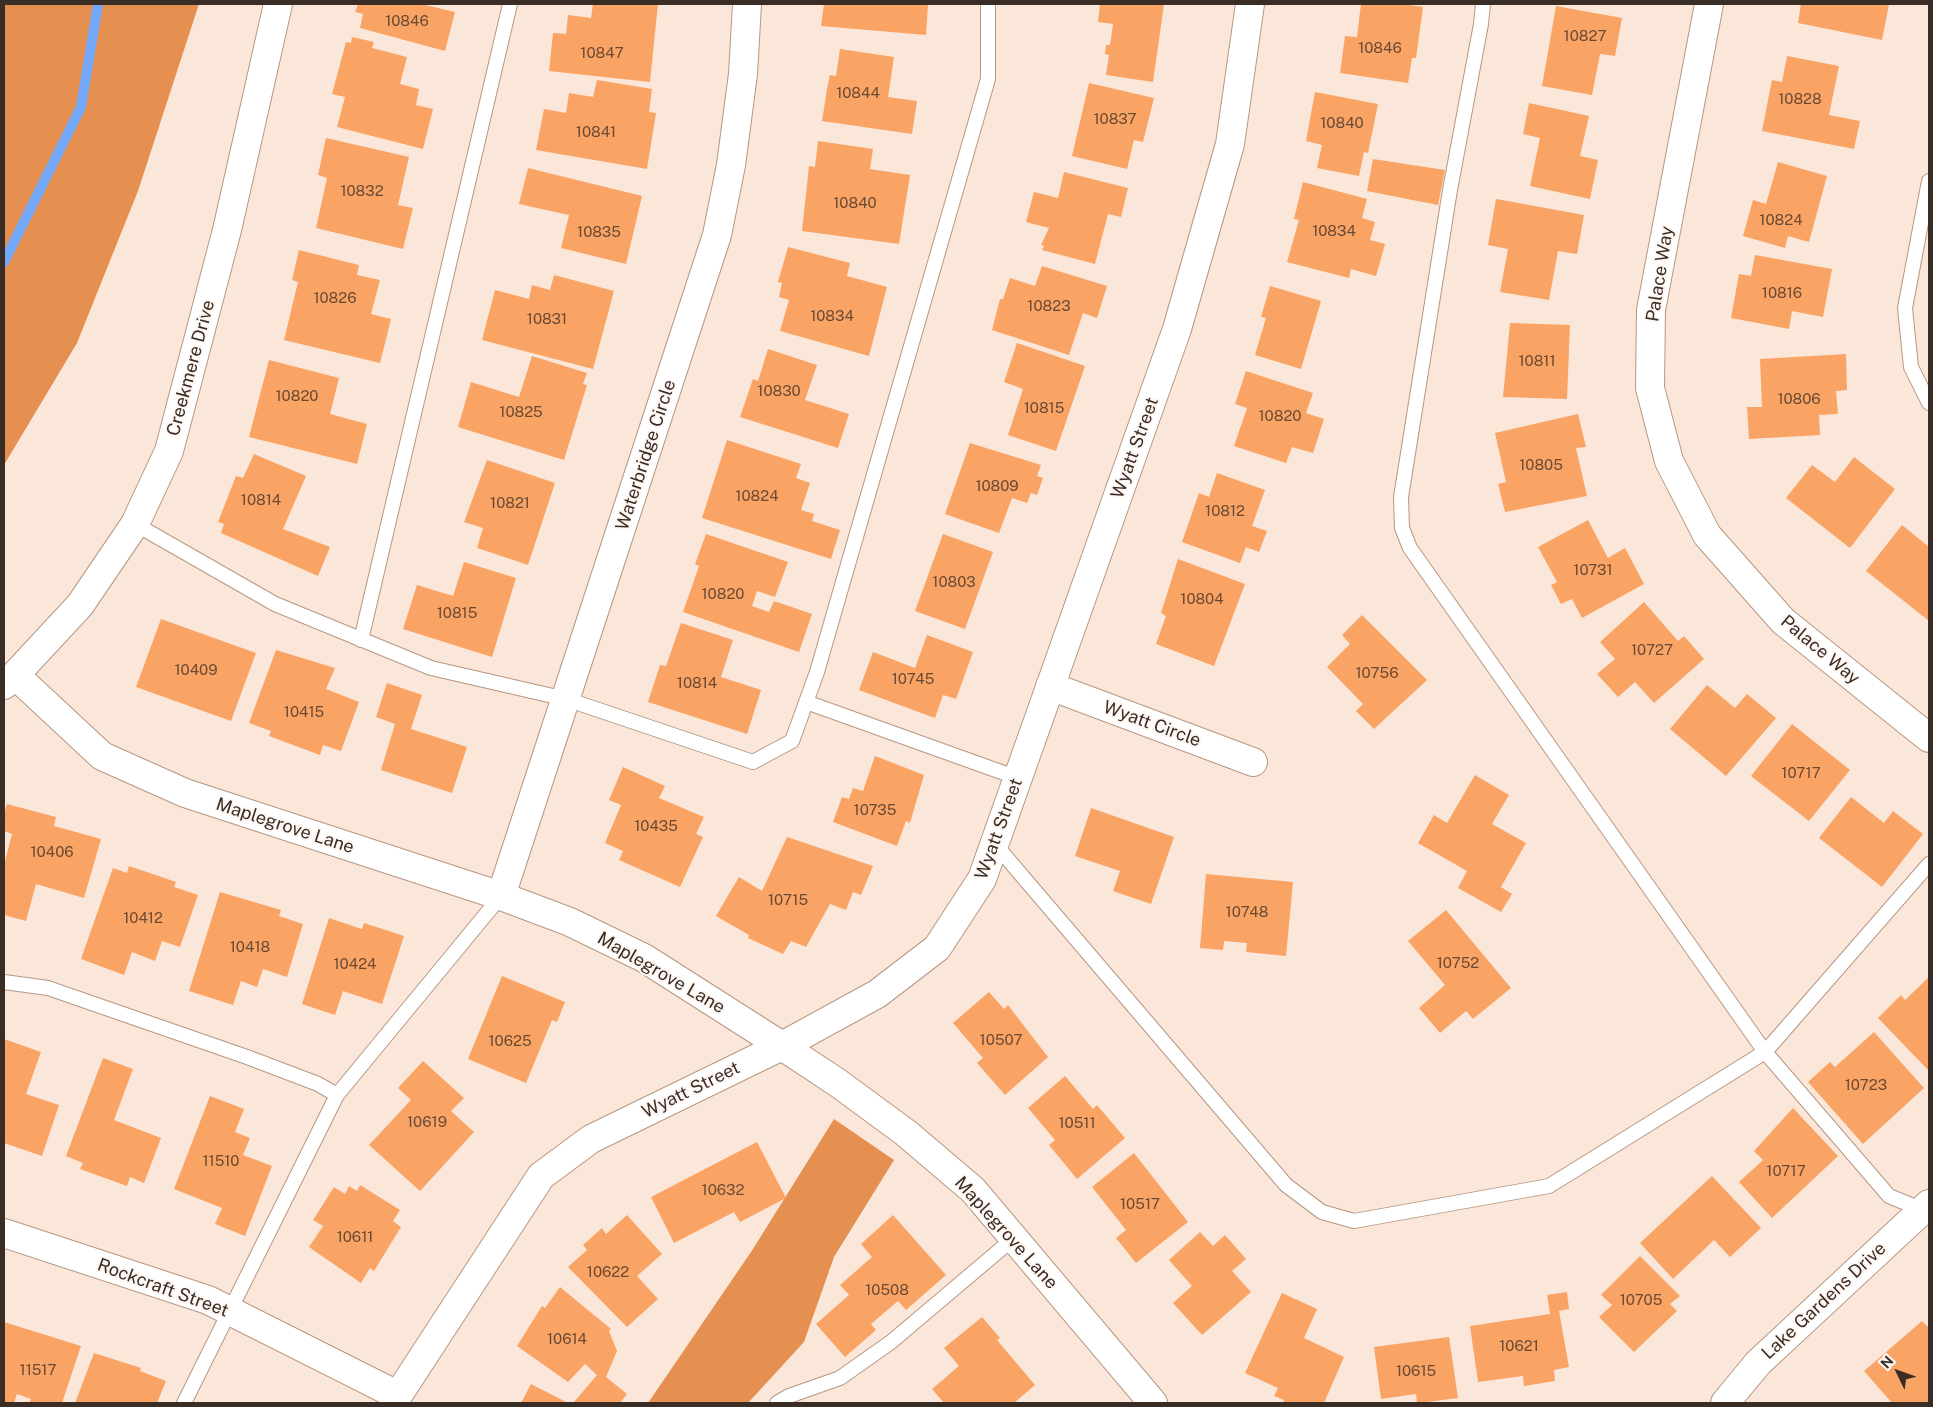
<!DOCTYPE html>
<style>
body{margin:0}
#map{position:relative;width:1933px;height:1407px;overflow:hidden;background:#fbe7da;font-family:"Public Sans",sans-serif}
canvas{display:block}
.frame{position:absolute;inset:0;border:5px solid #3a2d25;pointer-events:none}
.north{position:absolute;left:1873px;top:1347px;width:50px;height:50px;-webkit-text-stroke:4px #fef7f3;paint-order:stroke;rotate:312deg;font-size:14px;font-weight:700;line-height:20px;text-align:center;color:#3a2d25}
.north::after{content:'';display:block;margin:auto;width:18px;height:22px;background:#3a2d25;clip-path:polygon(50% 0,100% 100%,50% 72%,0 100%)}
</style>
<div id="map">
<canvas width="1933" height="1407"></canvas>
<div class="frame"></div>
<div class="north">N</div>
</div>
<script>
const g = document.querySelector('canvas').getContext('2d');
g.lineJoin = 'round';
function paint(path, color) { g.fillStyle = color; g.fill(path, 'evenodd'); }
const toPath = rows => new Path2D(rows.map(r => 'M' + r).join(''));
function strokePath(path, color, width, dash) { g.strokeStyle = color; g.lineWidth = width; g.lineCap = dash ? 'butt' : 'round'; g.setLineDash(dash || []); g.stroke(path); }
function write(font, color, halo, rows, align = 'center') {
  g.font = font + ' "Public Sans",sans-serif'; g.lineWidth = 4; g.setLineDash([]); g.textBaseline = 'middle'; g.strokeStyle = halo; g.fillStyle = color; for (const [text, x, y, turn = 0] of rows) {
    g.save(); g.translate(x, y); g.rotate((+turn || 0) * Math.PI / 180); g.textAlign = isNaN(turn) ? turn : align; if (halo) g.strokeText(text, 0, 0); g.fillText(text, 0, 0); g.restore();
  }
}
paint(toPath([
 [4,4,199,4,138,191,77,343,4,465],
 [834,1119,894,1160,834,1257,804,1342,748,1403,648,1403,753,1249]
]), '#e59051');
strokePath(toPath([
 [4,262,81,107,98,4]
]), '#74a8f8', 10);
paint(toPath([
 [358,4,421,4,455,12,445,51,360,28,363,14,355,12],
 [593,4,658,4,650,82,549,71,553,33,566,34,568,15,591,18],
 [824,4,928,4,926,35,821,26],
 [1100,4,1164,4,1153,82,1106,75,1109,55,1105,54,1106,45,1110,45,1113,24,1098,22],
 [1361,4,1403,4,1423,7,1416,58,1412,58,1408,83,1340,73,1345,36,1357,37],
 [1801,4,1889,4,1882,40,1798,23],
 [1556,6,1622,18,1615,56,1600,54,1592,95,1542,86],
 [352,37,374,42,372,48,407,57,400,84,419,89,416,105,433,109,423,149,337,127,345,97,332,94,346,42,351,43],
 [840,49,894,57,888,97,917,101,912,134,822,121,827,89,830,75,836,76],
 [1787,56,1839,66,1829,115,1860,121,1854,149,1762,131,1772,80,1782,82],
 [597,80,652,89,649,112,656,113,647,169,536,150,544,109,566,113,569,93,593,97],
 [1089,83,1154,98,1143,142,1134,140,1127,169,1072,156],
 [1315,92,1378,104,1368,153,1364,152,1359,176,1317,168,1322,145,1306,141],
 [1529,103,1589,116,1580,156,1598,160,1590,199,1530,186,1540,138,1523,134],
 [326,138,409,157,398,205,413,208,403,249,316,228,327,178,318,175],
 [818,141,873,149,870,169,910,175,899,244,802,231,809,166,815,167],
 [1373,159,1445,170,1438,205,1367,191],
 [1778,162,1827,176,1809,242,1788,236,1785,248,1743,236,1753,200,1766,204],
 [528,168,642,196,626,264,561,248,569,215,519,204],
 [1064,172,1128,188,1121,217,1108,214,1095,264,1042,250,1044,246,1041,245,1049,228,1026,222,1034,192,1058,198],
 [1303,182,1367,199,1362,218,1375,222,1370,240,1385,244,1376,276,1351,269,1349,278,1287,262,1299,220,1294,219],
 [1496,199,1584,215,1577,254,1558,251,1549,300,1500,292,1508,249,1488,245],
 [788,247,850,263,847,276,887,287,869,356,780,331,789,300,779,297,782,283,778,282],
 [299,250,359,265,357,275,380,280,371,314,391,319,380,363,284,340,298,282,292,280],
 [1755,255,1832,269,1823,317,1792,311,1789,329,1731,318,1739,274,1751,276],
 [1042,266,1107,286,1097,318,1083,313,1069,355,992,330,1000,299,1003,299,1010,278,1035,286],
 [554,275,614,291,593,369,482,340,495,290,529,299,532,285,550,290],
 [1270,286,1321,301,1301,369,1255,355,1266,318,1261,317],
 [1510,323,1570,325,1567,399,1503,397],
 [1017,343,1085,366,1056,451,1008,435,1023,389,1004,382],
 [768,349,817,365,805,400,849,414,838,448,740,417,753,379,758,381],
 [1846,354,1847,390,1836,391,1838,414,1819,415,1820,435,1749,439,1747,407,1762,407,1760,359],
 [532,356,587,373,583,384,587,385,564,460,458,427,471,382,519,397],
 [269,360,339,378,330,414,367,424,357,464,249,437],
 [1246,371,1313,393,1306,413,1324,419,1313,453,1292,447,1286,463,1234,446,1247,408,1235,404],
 [1578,414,1586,447,1576,448,1587,496,1505,512,1498,484,1506,482,1495,433],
 [727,440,801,464,796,478,810,483,801,510,814,514,812,521,840,530,831,559,702,518],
 [970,443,1041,465,1037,476,1043,478,1037,495,1031,493,1027,503,1012,498,999,533,945,514],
 [254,454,306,476,283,529,330,547,318,576,221,533,224,524,218,522,236,476,243,478],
 [1854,457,1895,489,1850,548,1786,498,1812,465,1835,482],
 [487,460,555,483,528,565,477,548,483,528,464,522],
 [1217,473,1265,490,1252,526,1267,531,1259,552,1246,547,1240,563,1182,542,1199,493,1209,497],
 [1588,520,1608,558,1625,548,1644,584,1582,618,1572,599,1561,604,1551,585,1557,582,1538,547],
 [1902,525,1929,547,1929,621,1866,571],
 [706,534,788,562,775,597,757,591,752,606,769,612,774,601,812,614,799,652,683,612,699,566,695,564],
 [943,534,993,552,965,629,915,611],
 [1178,559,1245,584,1214,666,1156,644,1166,616,1161,613],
 [464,562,516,578,492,657,403,629,417,585,453,596],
 [1644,602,1678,641,1684,636,1704,659,1654,703,1635,682,1618,697,1597,674,1615,659,1600,642],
 [1362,615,1427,680,1374,729,1356,711,1363,704,1327,667,1350,644,1342,635],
 [161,619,256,653,231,721,136,687],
 [681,623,733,640,721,677,761,690,747,734,648,702,660,665,666,666],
 [927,635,973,652,956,699,943,695,935,718,859,690,873,652,915,668],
 [276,650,335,668,326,689,359,702,341,751,323,745,320,755,269,736,271,731,249,723],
 [387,683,422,695,411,729,467,747,452,793,381,770,395,724,376,717],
 [1707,685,1735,708,1747,694,1776,718,1726,776,1670,729],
 [1792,724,1850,770,1809,821,1751,776],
 [875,756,924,775,910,823,906,821,897,846,833,822,842,797,849,799,853,788,863,791],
 [623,767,665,786,659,798,704,817,696,834,703,837,680,887,619,860,623,851,605,843,621,805,609,800],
 [1475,775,1509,795,1492,824,1526,843,1501,887,1512,894,1501,912,1458,888,1467,871,1418,843,1434,815,1447,823],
 [1851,797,1884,823,1893,811,1923,834,1882,887,1819,838],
 [7,804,56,817,54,826,101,839,84,898,36,884,26,921,4,915,4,865,12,834,4,831,4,815],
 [1091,808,1174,837,1151,904,1113,891,1120,871,1075,856],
 [787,837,873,866,861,895,853,892,846,910,830,904,806,947,791,941,783,954,748,938,749,935,716,916,739,877,762,891],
 [129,866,176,882,174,887,198,895,180,947,162,941,155,961,132,952,124,975,81,959,113,868,127,873],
 [1206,874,1293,882,1286,956,1246,952,1247,943,1224,941,1223,950,1200,948],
 [220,892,281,910,279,916,303,924,287,977,263,969,257,987,241,981,233,1005,189,991],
 [1446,910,1511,988,1473,1019,1466,1011,1440,1033,1419,1008,1445,985,1408,941],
 [329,918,362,929,364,923,404,936,382,1004,343,991,335,1015,302,1004],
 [502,976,565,1002,557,1022,552,1020,526,1083,468,1059],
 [1929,977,1929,1071,1878,1018,1901,995,1905,1000],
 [989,992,1004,1009,1008,1005,1048,1057,1005,1095,977,1063,983,1058,953,1023],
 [1874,1032,1924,1088,1863,1144,1808,1082,1830,1062,1835,1067],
 [4,1039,41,1052,26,1094,59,1105,42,1156,4,1143],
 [103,1058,133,1069,114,1120,161,1138,144,1183,130,1177,127,1186,80,1169,83,1163,66,1156],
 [423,1061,464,1098,451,1111,474,1132,420,1191,369,1145,411,1100,398,1088],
 [1065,1076,1093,1109,1097,1105,1125,1138,1077,1179,1049,1145,1055,1140,1028,1108],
 [210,1096,244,1109,235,1132,250,1138,243,1155,272,1166,245,1236,215,1224,222,1208,174,1189],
 [1793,1108,1838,1156,1772,1218,1739,1182,1763,1160,1754,1151],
 [757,1142,786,1198,740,1222,734,1212,674,1243,651,1197],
 [1134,1153,1188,1222,1136,1263,1116,1238,1126,1230,1092,1187],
 [1712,1176,1761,1228,1730,1257,1714,1240,1673,1279,1640,1243],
 [360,1185,400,1210,393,1221,401,1227,374,1271,370,1268,361,1283,309,1247,323,1226,313,1220,334,1187,345,1194,349,1186,357,1191],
 [627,1215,662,1254,637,1276,658,1299,627,1327,568,1267,587,1250,583,1245,602,1228,606,1234],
 [893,1215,946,1275,906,1310,898,1301,871,1324,876,1330,845,1357,816,1324,849,1295,840,1285,872,1257,861,1244],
 [1200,1232,1213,1246,1225,1235,1246,1259,1232,1271,1251,1292,1202,1335,1173,1303,1192,1286,1169,1260],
 [1640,1256,1680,1296,1670,1304,1677,1311,1634,1352,1599,1317,1612,1305,1601,1295],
 [560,1287,611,1329,609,1331,617,1351,606,1377,627,1394,620,1403,574,1402,597,1375,585,1364,568,1382,517,1346,542,1306,545,1308],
 [1567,1292,1569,1309,1559,1311,1569,1367,1554,1370,1555,1381,1524,1386,1523,1376,1478,1382,1470,1326,1550,1314,1547,1295],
 [1282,1293,1317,1309,1304,1338,1344,1357,1324,1403,1283,1403,1284,1400,1274,1396,1278,1388,1245,1373],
 [982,1317,1000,1338,997,1340,1035,1385,1014,1403,944,1403,932,1389,959,1366,944,1348],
 [1922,1321,1929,1328,1929,1403,1892,1403,1864,1371],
 [4,1322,81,1346,62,1403,29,1403,31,1399,17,1394,14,1403,4,1403],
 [1449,1337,1458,1398,1419,1403,1417,1403,1416,1394,1381,1399,1374,1347],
 [94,1353,141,1368,140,1371,166,1381,157,1403,75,1403],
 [531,1384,568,1403,521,1403]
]), '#f9a364');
const service = toPath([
 [1483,4,1481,24,1450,190,1401,497,1402,528,1410,548,1765,1052,1889,1196,1923,1210],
 [1929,181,1905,308,1911,367,1929,403],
 [135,524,275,604,431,668,566,699,753,762,792,741,817,672,988,79,988,4],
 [361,640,510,4],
 [806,702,1018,778],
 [994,843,1286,1185,1322,1212,1354,1221,1549,1186,1765,1052,1929,864],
 [4,982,48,988,247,1057,318,1084,337,1095],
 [184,1403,337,1095,501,896],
 [777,1403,789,1396,840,1378,891,1342,1014,1238]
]);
const minor = toPath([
 [1709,4,1651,310,1650,388,1669,461,1707,535,1783,621,1929,738],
 [15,675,102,756,185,793,501,896,570,922,644,958,782,1046,838,1083,906,1133,973,1190,1153,1403],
 [4,685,15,675,80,605,135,524,169,451,227,230,278,4],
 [1050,686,1253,762],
 [501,896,717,235,731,165,743,74,747,4],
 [4,1233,208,1300,397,1395],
 [393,1403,541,1176,591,1139,782,1046,877,994,937,948,982,879,1177,329,1230,144,1250,4],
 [1725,1403,1758,1363,1929,1204]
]);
strokePath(service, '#b69782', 16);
strokePath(minor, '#b69782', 30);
strokePath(service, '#fff', 14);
strokePath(minor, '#fff', 28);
write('15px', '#6a4a35', null, [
 ["10846",407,21],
 ["10827",1585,36],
 ["10846",1380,48],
 ["10847",602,53],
 ["10844",858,93],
 ["10828",1800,99],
 ["10837",1115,119],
 ["10840",1342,123],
 ["10841",596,132],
 ["10832",362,191],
 ["10840",855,203],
 ["10824",1781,220],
 ["10834",1334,231],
 ["10835",599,232],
 ["10816",1782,293],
 ["10826",335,298],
 ["10823",1049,306],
 ["10834",832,316],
 ["10831",547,319],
 ["10811",1537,361],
 ["10830",779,391],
 ["10820",297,396],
 ["10806",1799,399],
 ["10815",1044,408],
 ["10825",521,412],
 ["10820",1280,416],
 ["10805",1541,465],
 ["10809",997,486],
 ["10824",757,496],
 ["10814",261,500],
 ["10821",510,503],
 ["10812",1225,511],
 ["10731",1593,570],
 ["10803",954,582],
 ["10820",723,594],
 ["10804",1202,599],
 ["10815",457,613],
 ["10727",1652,650],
 ["10409",196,670],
 ["10756",1377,673],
 ["10745",913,679],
 ["10814",697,683],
 ["10415",304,712],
 ["10717",1801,773],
 ["10735",875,810],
 ["10435",656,826],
 ["10406",52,852],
 ["10715",788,900],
 ["10748",1247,912],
 ["10412",143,918],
 ["10418",250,947],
 ["10752",1458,963],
 ["10424",355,964],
 ["10507",1001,1040],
 ["10625",510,1041],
 ["10723",1866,1085],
 ["10619",427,1122],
 ["10511",1077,1123],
 ["11510",221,1161],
 ["10717",1786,1171],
 ["10632",723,1190],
 ["10517",1140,1204],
 ["10611",355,1237],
 ["10622",608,1272],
 ["10508",887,1290],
 ["10705",1641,1300],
 ["10614",567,1339],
 ["10621",1519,1346],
 ["11517",38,1370],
 ["10615",1416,1371]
]);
write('18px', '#3a2d25', '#fef7f3', [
 ["Palace Way",1660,274,-81],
 ["Creekmere Drive",191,368,-75],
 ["Wyatt Street",1135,448,-70],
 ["Waterbridge Circle",646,455,-72],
 ["Palace Way",1820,650,40],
 ["Wyatt Circle",1152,724,20],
 ["Maplegrove Lane",285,826,18],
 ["Wyatt Street",999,829,-70],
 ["Maplegrove Lane",661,973,30],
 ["Wyatt Street",691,1090,-26],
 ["Maplegrove Lane",1006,1233,48],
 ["Rockcraft Street",163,1288,20],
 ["Lake Gardens Drive",1824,1301,-43]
]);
</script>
